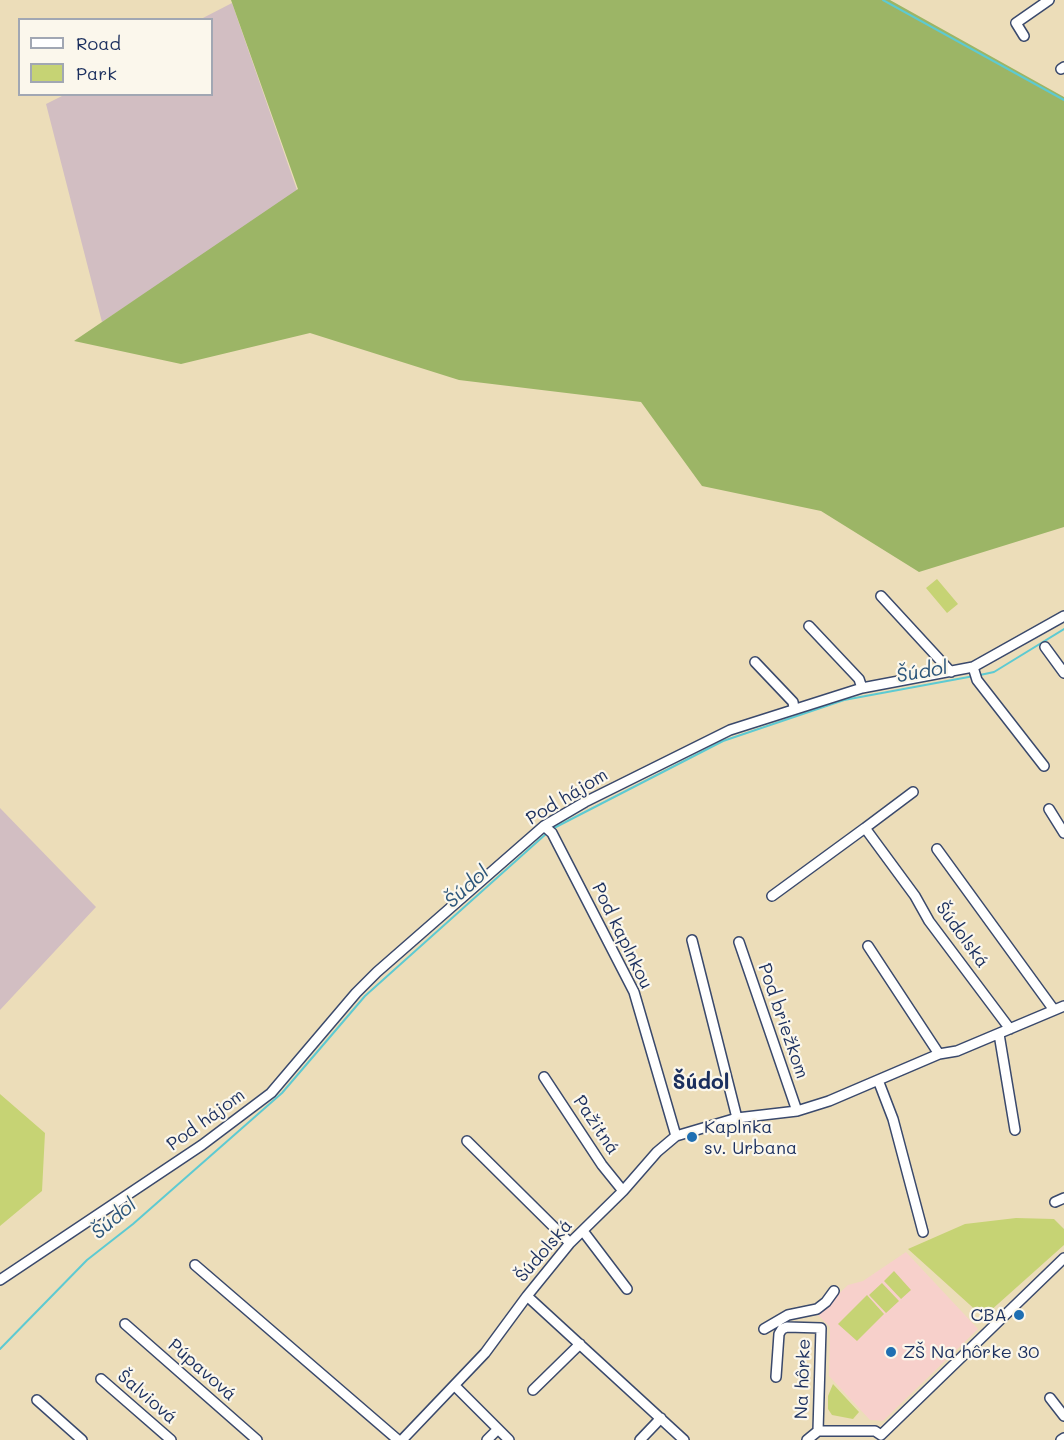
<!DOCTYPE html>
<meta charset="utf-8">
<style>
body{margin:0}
#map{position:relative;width:1064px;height:1440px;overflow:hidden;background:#ecddb9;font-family:Mali,sans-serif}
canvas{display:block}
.legend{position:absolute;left:18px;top:18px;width:195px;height:78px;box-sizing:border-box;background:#fbf7ec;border:2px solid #a1a7b3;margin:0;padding:8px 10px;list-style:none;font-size:18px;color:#1b2f5e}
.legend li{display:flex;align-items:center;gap:12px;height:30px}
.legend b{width:30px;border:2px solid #a1a7b3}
</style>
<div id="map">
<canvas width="1064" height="1440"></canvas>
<ul class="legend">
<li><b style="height:8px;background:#fff"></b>Road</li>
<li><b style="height:16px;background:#c6d374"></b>Park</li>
</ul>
</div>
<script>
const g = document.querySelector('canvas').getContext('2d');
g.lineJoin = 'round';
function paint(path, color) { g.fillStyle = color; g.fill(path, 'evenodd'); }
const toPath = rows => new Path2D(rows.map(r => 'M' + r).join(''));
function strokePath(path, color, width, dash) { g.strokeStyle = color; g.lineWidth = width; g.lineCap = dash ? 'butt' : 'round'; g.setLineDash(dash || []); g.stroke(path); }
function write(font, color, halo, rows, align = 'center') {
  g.font = font + ' Mali,sans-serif'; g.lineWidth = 4.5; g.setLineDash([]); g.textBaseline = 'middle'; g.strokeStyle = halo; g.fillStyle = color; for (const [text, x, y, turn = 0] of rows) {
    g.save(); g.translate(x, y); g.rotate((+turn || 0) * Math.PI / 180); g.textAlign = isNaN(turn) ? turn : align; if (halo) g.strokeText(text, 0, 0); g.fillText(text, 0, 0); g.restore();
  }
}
paint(toPath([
 [906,1252,978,1329,883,1421,870,1420,829,1376,830,1327,817,1314,848,1285,863,1281]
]), '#f7d0cb');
paint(toPath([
 [232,3,298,193,102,322,46,104,64,95,212,94,212,20,201,19],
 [0,808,96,907,0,1010]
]), '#d2bec2');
paint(toPath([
 [937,579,958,604,947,613,926,588],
 [0,1094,45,1133,42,1191,0,1226],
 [1016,1218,1054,1219,1064,1229,1064,1245,989,1312,984,1314,980,1314,908,1249,965,1224],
 [894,1271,911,1290,901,1299,884,1281],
 [882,1283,899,1301,886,1313,869,1295],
 [867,1295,884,1314,857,1341,838,1324],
 [833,1384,859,1412,853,1419,832,1415,828,1409,828,1396]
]), '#c6d374');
paint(toPath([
 [231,0,890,0,1064,97,1064,527,919,572,821,511,702,486,641,402,459,380,310,333,181,364,74,341,298,189]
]), '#9cb566');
strokePath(toPath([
 [883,0,1064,100],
 [980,675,994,672,1064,629],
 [552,829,723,741,844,700,974,676],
 [0,1349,87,1260,133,1224,282,1093,365,996,547,833]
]), '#5dcad2', 2);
const minor = toPath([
 [1024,36,1016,23,1049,0],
 [1061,69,1064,67],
 [881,596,951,672],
 [809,626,859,679,862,688],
 [1045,647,1064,673],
 [755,662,793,702,794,708],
 [973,667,977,680,1044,766],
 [1049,809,1064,833],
 [544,826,552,833,634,992,676,1136],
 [865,828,913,792],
 [937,849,1054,1010],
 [772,896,865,828,915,896,929,921,1010,1029],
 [692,940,737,1118],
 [739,942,797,1111],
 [868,946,939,1054],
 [999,1034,1015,1130],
 [544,1077,602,1165,623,1191],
 [878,1080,893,1119,923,1232],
 [467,1141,570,1243],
 [1055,1202,1064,1198],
 [583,1231,627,1289],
 [195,1265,398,1440],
 [0,1280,202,1145,271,1093,356,993,377,972,544,826,585,802,730,730,862,688,973,667,1064,616],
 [527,1296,684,1440],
 [125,1324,257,1440],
 [764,1329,788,1315,817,1309,826,1302,834,1291],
 [776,1377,779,1334,782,1329,787,1327,821,1328,818,1431],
 [101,1379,171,1440],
 [455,1386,509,1440],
 [533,1390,580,1344],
 [1050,1398,1064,1416],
 [37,1400,82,1440],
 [402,1440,485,1353,527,1296,570,1243,623,1191,657,1152,676,1136,737,1118,797,1111,829,1101,939,1054,957,1051,1064,1006],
 [487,1440,498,1429],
 [640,1440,661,1418],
 [807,1440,818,1431,875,1431,881,1435,1064,1258],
 [1061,1440,1064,1438]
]);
strokePath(minor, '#3a496c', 12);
strokePath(minor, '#fff', 9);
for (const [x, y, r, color] of [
 [692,1137,6,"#1f6fb2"],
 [1019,1315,6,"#1f6fb2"],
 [891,1352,6,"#1f6fb2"]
]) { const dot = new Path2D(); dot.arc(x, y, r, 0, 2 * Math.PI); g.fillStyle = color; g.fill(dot); strokePath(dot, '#fbf7ec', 2); }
write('18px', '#1b2f5e', '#fbf7ec', [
 ["Pod hájom",567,797,-31],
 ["Šúdolská",962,935,54],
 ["Pod kaplnkou",622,936,64],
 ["Pod briežkom",783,1021,71],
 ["Pod hájom",206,1120,-36],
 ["Pažitná",596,1125,56],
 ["Šúdolská",544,1251,-49],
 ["Púpavová",202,1370,41],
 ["Na hôrke",803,1379,-88],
 ["Šalviová",147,1397,41]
]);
write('18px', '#1b2f5e', '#fbf7ec', [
 ["Kaplnka",704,1127],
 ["sv. Urbana",704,1148],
 ["CBA",1007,1315,"right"],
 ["ZŠ Na hôrke 30",903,1352]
], 'left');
write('italic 20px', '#2c567b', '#fbf7ec', [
 ["Šúdol",922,672,-10],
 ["Šúdol",467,887,-42],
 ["Šúdol",114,1219,-40]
]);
write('bold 21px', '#1b2f5e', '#fbf7ec', [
 ["Šúdol",701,1083]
]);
</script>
